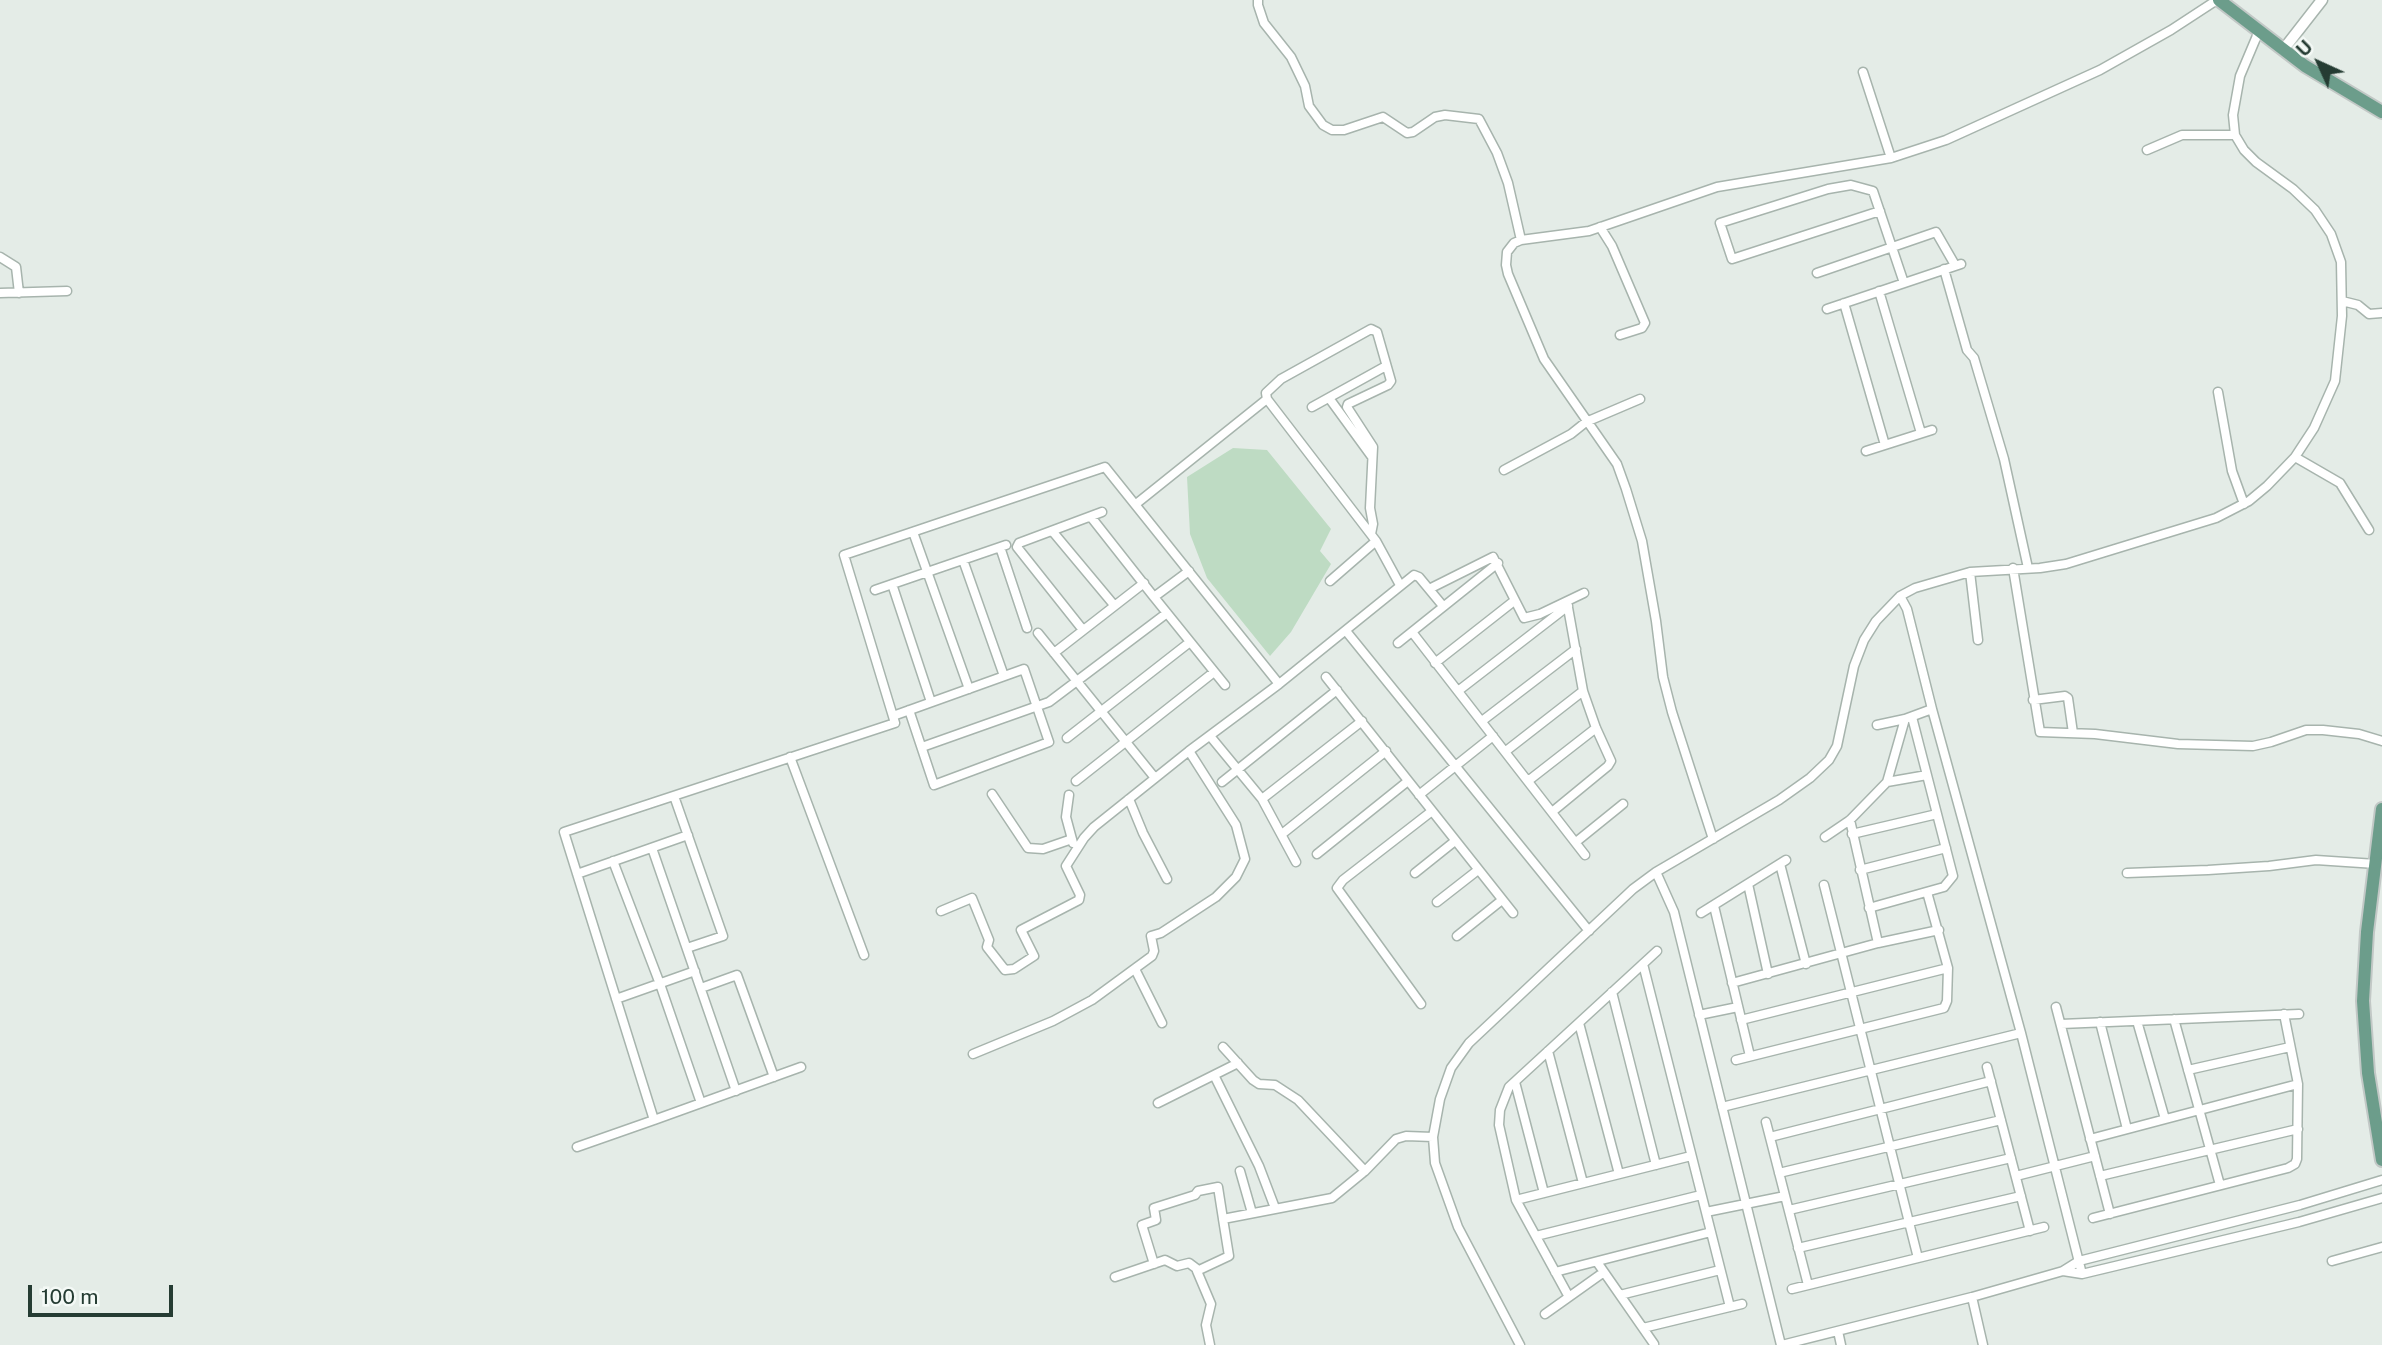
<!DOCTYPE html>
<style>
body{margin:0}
#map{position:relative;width:2382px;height:1345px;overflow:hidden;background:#e4ece7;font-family:"Public Sans",sans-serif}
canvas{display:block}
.north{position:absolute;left:2284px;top:28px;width:70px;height:70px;-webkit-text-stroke:5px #f4f9f6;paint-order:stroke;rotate:315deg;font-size:19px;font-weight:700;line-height:28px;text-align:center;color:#253c33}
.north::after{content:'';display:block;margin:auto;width:24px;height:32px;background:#253c33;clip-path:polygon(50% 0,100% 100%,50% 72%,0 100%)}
.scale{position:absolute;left:28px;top:1285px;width:145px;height:32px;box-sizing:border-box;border:4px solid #253c33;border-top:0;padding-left:9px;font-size:21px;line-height:24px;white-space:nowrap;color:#253c33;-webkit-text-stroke:5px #f4f9f6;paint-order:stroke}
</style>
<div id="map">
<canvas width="2382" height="1345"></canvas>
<div class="north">U</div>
<div class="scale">100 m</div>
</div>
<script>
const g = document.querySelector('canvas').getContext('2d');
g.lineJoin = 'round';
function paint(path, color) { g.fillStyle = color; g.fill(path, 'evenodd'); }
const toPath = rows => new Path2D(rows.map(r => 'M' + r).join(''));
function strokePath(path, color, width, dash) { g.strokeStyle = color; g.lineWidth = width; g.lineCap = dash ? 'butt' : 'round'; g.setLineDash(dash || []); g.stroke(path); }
paint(toPath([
 [1233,448,1267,450,1331,529,1320,551,1331,564,1291,632,1270,656,1207,578,1190,534,1187,477]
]), '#bedbc3');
const minor = toPath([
 [1258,0,1258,5,1264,23,1291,57,1305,86,1309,106,1323,125,1332,130,1344,130,1383,117,1407,133,1413,132,1435,117,1445,115,1479,119,1497,153,1508,183,1521,240],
 [2147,150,2182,135,2235,135],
 [1891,158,1946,140,2100,70,2171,30,2217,0],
 [1880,211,1732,259,1720,223,1828,189,1851,185,1873,191,1904,283],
 [1600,227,1612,246,1645,323,1642,328,1620,335],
 [0,257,16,267,19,293],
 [1944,269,1967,350,1974,358,2004,459,2028,568],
 [1817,273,1936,232,1955,265],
 [1879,291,1921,433],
 [0,293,67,291],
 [2342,301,2358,305,2369,314,2382,313],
 [1844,303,1885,445],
 [1827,309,1961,264],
 [2218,392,2232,471,2244,504],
 [1329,398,1372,457],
 [1312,407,1386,366],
 [1866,451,1932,430],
 [2295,457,2340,483,2369,530],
 [1504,470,1571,434,1586,422,1640,399],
 [1136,504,1267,399],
 [1091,517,1154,597,1189,571],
 [913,532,969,689],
 [1053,532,1114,605],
 [1376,541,1400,585],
 [1000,547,1027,628],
 [963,560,1004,676],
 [2013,568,2040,732,2095,734,2178,744,2253,746,2271,742,2306,730,2323,730,2359,734,2382,741],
 [1970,572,1978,640],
 [1330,581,1376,541,1267,399,1266,393,1281,379,1371,329,1377,332,1391,381,1388,385,1348,404,1347,407,1373,447,1370,508,1373,524,1371,534],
 [892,584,931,702],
 [1429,589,1493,557,1524,618,1540,614,1584,593],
 [875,590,1006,545],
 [1154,597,1225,685],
 [1083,630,1017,547,1019,543,1102,512],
 [1346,631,1589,931],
 [1412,632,1585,855],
 [1038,633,1155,778],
 [1398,643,1498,563],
 [1054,653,1144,583],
 [1435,663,1514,601],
 [1326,677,1513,913],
 [1458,691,1568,606],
 [2033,700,2065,696,2068,698,2073,733],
 [1932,709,2021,1033,2082,1274],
 [893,716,1024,669,1049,742,934,785,909,710],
 [1482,721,1576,649],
 [1877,725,1905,719,1932,709,1907,609,1900,596],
 [1210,736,1262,799,1296,862],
 [1067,738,1190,642],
 [922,747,1049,702,1167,613],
 [1506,751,1583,691],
 [790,757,864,955],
 [1076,781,1214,672],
 [1528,781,1596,728],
 [1222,782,1337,690],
 [1887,782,1927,775],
 [992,794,1028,848,1043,849,1072,839],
 [1069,795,1066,817,1073,843],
 [1419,795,1493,736],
 [674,796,723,936,687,948],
 [1129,799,1143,833,1167,879],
 [1262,799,1362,721],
 [1552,812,1608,766,1611,761,1596,728,1583,691,1567,602],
 [1850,820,1878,943],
 [1282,834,1386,751],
 [1852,834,1937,814],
 [1825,837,1850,820,1887,782,1905,719],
 [1713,839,1672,712,1663,677,1656,621,1642,541,1626,489,1617,464,1544,359,1508,274,1506,265,1507,252,1514,243,1521,240,1589,231,1717,187,1891,158,1863,72],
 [1576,842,1623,804],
 [652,848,736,1091],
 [1317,854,1408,781],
 [613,861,660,984,701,1103],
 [1780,864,1806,964],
 [1860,870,1946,848],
 [1656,872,1674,912,1781,1345],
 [1415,873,1455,841],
 [2127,873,2208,870,2269,866,2316,860,2376,864],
 [577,874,688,835],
 [1748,884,1768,974],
 [1824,885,1918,1258],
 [1437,902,1478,870],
 [1714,906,1750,1056],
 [1869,908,1944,887,1953,876,1912,717],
 [941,911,972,898,989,940,987,947,1005,970,1014,969,1034,956,1021,930,1079,900,1080,895,1066,866,1084,838,1094,827,1189,751,1279,684,1414,575,1419,577,1443,606],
 [1701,913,1786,860],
 [1457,936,1502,900],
 [1643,964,1730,1307],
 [1135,969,1162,1023],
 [1732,983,1878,943,1939,930],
 [701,988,737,975,774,1077],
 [1612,992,1656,1165],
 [616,999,695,971],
 [1421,1004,1337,888,1343,880,1432,811],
 [2056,1007,2110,1214],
 [1699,1015,1738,1007],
 [2174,1019,2220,1185],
 [1741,1020,1948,968],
 [2137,1021,2165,1119],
 [2100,1022,2127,1129],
 [1579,1023,1619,1174],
 [2061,1024,2299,1014],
 [1223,1047,1253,1080,1259,1084,1275,1085,1298,1100,1365,1171],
 [1548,1051,1583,1183],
 [973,1054,1053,1021,1092,1000,1152,956,1154,951,1151,936,1161,933,1216,897,1236,877,1245,859,1236,825,1189,751],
 [1736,1060,1944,1008,1947,1001,1948,968,1927,892],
 [1987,1067,2030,1231],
 [2188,1070,2290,1047],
 [1214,1075,1259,1166,1275,1208],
 [1515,1082,1544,1193],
 [1158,1103,1238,1063],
 [1722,1107,2021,1033],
 [654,1120,801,1067],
 [1766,1122,1808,1285],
 [1770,1137,1991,1081],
 [2090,1139,2298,1084],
 [577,1147,654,1120,564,832,895,723,844,555,1105,467,1279,684],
 [1240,1171,1252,1213],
 [1779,1173,2001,1120],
 [2016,1176,2095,1156],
 [2100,1176,2298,1129],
 [1516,1200,1691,1156],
 [1789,1210,2011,1158],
 [1706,1212,1785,1196],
 [2093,1218,2288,1168,2295,1164,2297,1159,2298,1084,2284,1014],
 [1536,1236,1701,1195],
 [1798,1248,2021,1196],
 [2332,1261,2382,1247],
 [1597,1262,1654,1344],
 [1154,1264,1142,1225,1156,1220,1154,1208,1195,1195,1198,1191,1218,1187,1223,1219],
 [2063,1271,2082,1274,2299,1222,2382,1198],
 [1555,1272,1711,1232],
 [1115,1277,1165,1260,1177,1266,1189,1263,1197,1269],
 [1792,1289,2044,1227],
 [1620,1295,1720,1270],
 [1569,1297,1516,1200,1499,1125,1500,1110,1509,1087,1657,951],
 [1972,1297,1983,1345],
 [1545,1314,1604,1272],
 [1643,1328,1742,1304],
 [1838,1331,1841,1345],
 [1210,1345,1206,1325,1211,1304,1197,1271,1229,1256,1223,1219,1332,1198,1365,1171,1396,1139,1406,1136,1433,1137],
 [1520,1345,1458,1227,1435,1163,1433,1137,1440,1099,1451,1068,1469,1043,1633,889,1656,872,1779,800,1810,778,1829,760,1837,746,1854,666,1864,640,1876,621,1900,596,1915,588,1970,572,2040,568,2066,564,2216,518,2249,501,2267,486,2295,457,2314,428,2335,381,2342,316,2341,262,2331,234,2315,210,2293,189,2256,162,2244,150,2235,135,2233,115,2240,76,2259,31],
 [1782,1345,1972,1297,2063,1271,2079,1261,2300,1205,2382,1180]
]);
const tertiary = toPath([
 [2283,50,2322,0]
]);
const primary = toPath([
 [2219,0,2305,66,2382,112],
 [2382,809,2367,932,2363,1001,2368,1073,2382,1160]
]);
strokePath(minor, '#a7b4ad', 11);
strokePath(tertiary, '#a7b4ad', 13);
strokePath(primary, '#c2c8c6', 16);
strokePath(minor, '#fff', 8);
strokePath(tertiary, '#fff', 10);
strokePath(primary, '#6c9d8b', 12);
</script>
